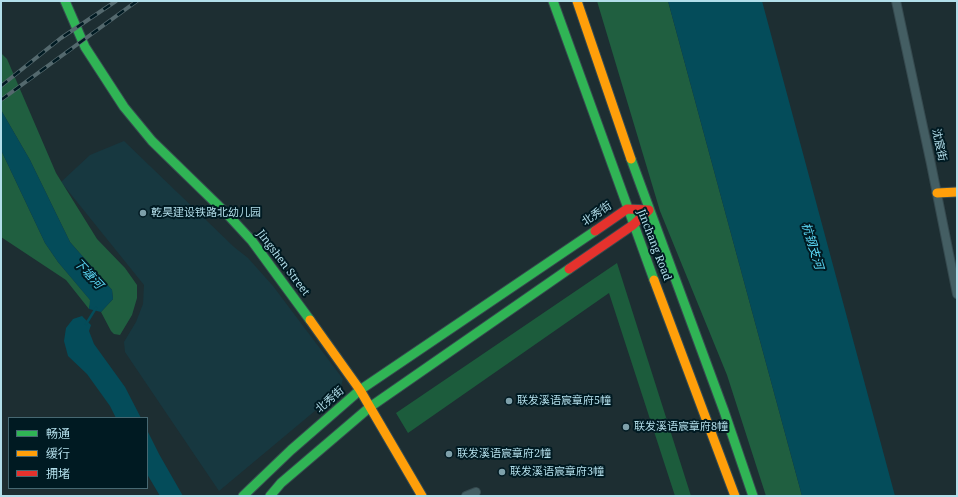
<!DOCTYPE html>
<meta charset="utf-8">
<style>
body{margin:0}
#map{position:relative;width:958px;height:497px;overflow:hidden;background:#1d2e32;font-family:"Noto Serif","Noto Sans SC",serif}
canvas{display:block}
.frame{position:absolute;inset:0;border:2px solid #b2deea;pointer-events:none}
.legend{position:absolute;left:8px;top:417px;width:140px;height:72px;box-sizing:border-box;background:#001a22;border:1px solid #476872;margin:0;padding:5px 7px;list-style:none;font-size:12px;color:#b2deea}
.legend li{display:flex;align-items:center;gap:8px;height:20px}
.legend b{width:20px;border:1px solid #476872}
</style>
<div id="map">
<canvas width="958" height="497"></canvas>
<div class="frame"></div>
<ul class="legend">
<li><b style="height:5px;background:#30b455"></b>畅通</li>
<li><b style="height:5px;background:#ff9f0a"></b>缓行</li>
<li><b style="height:5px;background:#e5322d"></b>拥堵</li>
</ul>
</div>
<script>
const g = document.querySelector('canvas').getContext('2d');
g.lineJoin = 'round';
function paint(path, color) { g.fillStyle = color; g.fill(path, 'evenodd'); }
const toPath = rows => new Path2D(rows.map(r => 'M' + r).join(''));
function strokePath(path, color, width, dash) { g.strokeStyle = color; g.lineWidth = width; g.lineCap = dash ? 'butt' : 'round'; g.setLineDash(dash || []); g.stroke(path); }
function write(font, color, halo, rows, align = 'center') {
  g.font = font + ' "Noto Serif","Noto Sans SC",serif'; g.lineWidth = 4; g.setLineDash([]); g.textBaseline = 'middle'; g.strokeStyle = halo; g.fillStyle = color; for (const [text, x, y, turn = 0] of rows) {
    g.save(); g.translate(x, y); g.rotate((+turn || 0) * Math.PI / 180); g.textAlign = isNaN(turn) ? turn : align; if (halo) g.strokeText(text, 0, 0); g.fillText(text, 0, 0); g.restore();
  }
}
paint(toPath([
 [124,141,234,247,248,258,273,286,343,379,340,390,219,491,125,352,124,342,136,322,143,304,144,285,61,182,90,155]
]), '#173840');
paint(toPath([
 [597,1,668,1,802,496,766,496,727,375,660,211],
 [1,53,7,59,56,173,97,239,125,268,137,285,137,298,132,315,120,335,114,334,111,331,101,312,113,299,112,290,70,242,30,160,1,110],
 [1,150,45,243,58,262,91,301,89,309,66,280,1,237]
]), '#205f40');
paint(toPath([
 [617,263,691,496,675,496,609,293,408,433,396,413]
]), '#1c5c3c');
paint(toPath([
 [668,1,762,1,895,496,802,496],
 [1,110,30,160,70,242,112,290,113,299,101,312,89,309,90,300,58,262,45,243,1,150],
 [82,316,91,325,89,331,94,344,125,387,141,418,116,418,110,406,87,374,68,356,64,341,66,328,73,319],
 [147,430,159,454,183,496,160,496,147,474]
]), '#044c5a');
strokePath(toPath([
 [86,324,96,308]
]), '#044c5a', 2.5);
const street = toPath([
 [896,1,931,164,957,294],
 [466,496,476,492]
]);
const fast = toPath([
 [65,1,85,47,124,107,152,141,228,215,252,241,310,320],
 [553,1,654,280],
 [631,159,724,411,753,496],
 [243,496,291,450,360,390,595,231],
 [270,496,281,483,370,407,569,269]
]);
const slow = toPath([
 [577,1,631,159],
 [937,193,957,192],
 [654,280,735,496],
 [310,320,360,390,422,496]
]);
const jam = toPath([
 [595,231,627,209,649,210],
 [569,269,633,225,649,210]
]);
strokePath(street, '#364a4f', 10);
strokePath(fast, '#364a4f', 11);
strokePath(slow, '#364a4f', 11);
strokePath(jam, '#364a4f', 11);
strokePath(street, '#445e63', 8);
strokePath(fast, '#30b455', 9);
strokePath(slow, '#ff9f0a', 9);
strokePath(jam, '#e5322d', 9);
const rail = toPath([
 [1,86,61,38,116,1],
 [1,100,137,1]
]);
strokePath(rail, '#54696e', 4);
strokePath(rail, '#001a22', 2.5, [8]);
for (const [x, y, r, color] of [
 [143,213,4,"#7ea0aa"],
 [509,401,4,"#7ea0aa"],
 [626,427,4,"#7ea0aa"],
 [449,454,4,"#7ea0aa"],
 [502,472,4,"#7ea0aa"]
]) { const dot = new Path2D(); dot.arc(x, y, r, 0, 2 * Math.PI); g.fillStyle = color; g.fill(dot); strokePath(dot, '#001a22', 1.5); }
write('11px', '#b2deea', '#001a22', [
 ["沈宸街",939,145,78],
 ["北秀街",597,214,-34],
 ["Jinchang Road",654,245,69],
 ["Jingshen Street",283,263,53],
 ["北秀街",330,400,-41]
]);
write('11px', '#b2deea', '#001a22', [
 ["乾昊建设铁路北幼儿园",151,213],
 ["联发溪语宸章府5幢",517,401],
 ["联发溪语宸章府8幢",634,427],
 ["联发溪语宸章府2幢",457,454],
 ["联发溪语宸章府3幢",510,472]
], 'left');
write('italic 12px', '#5ad6f4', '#001a22', [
 ["杭钢支河",812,246,73],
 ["下塘河",88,274,47]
]);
</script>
